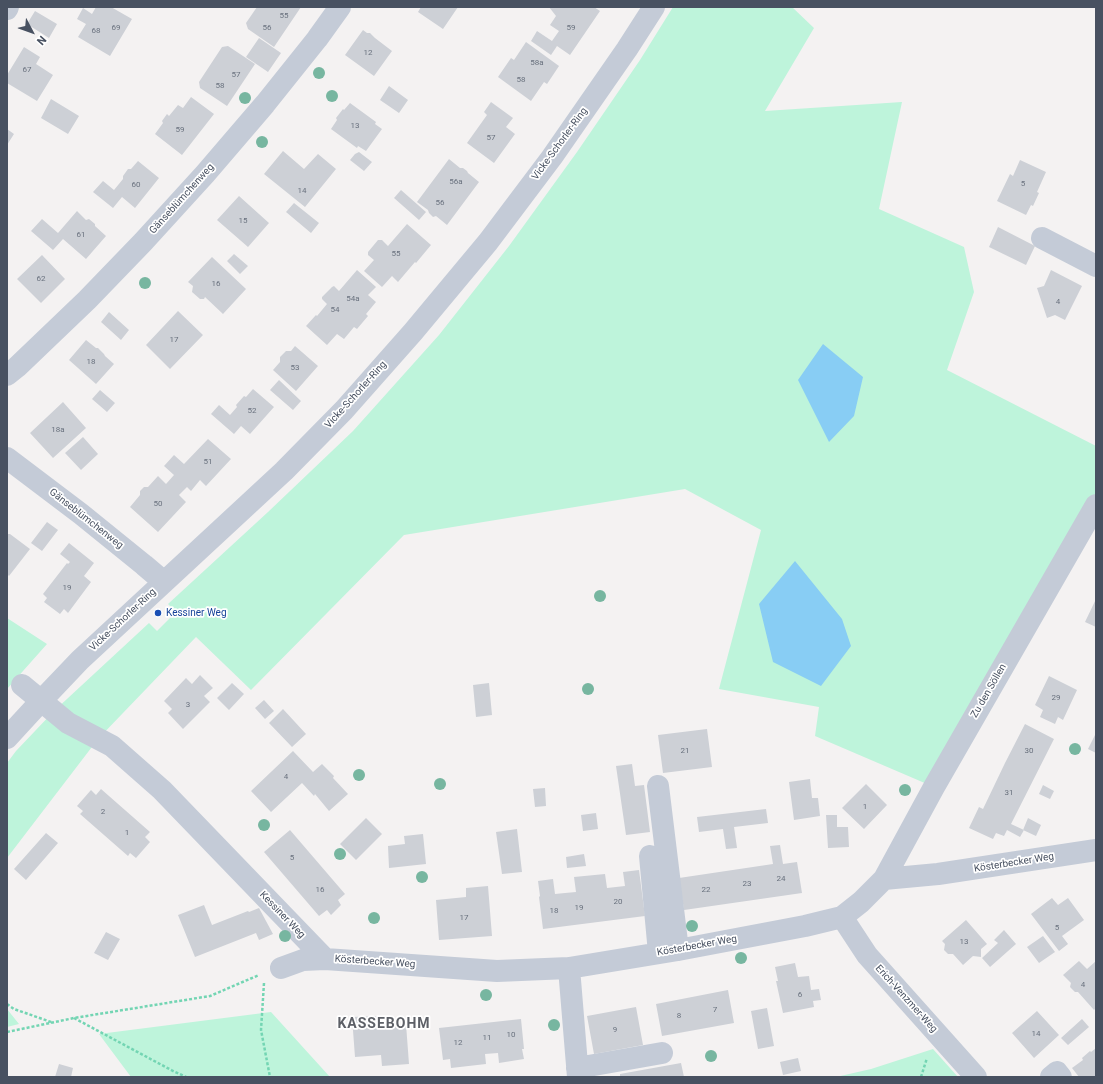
<!DOCTYPE html>
<meta charset="utf-8">
<style>
body{margin:0}
#map{position:relative;width:1103px;height:1084px;overflow:hidden;background:#f4f2f2;font-family:Roboto,sans-serif}
canvas{display:block}
.frame{position:absolute;inset:0;border:8px solid #485161;pointer-events:none}
.north{position:absolute;left:12px;top:12px;width:40px;height:40px;-webkit-text-stroke:3px #fff;paint-order:stroke;rotate:131deg;font-size:11px;font-weight:700;line-height:16px;text-align:center;color:#485161}
.north::after{content:'';display:block;margin:auto;width:14px;height:18px;background:#485161;clip-path:polygon(50% 0,100% 100%,50% 72%,0 100%)}
</style>
<div id="map">
<canvas width="1103" height="1084"></canvas>
<div class="frame"></div>
<div class="north">N</div>
</div>
<script>
const g = document.querySelector('canvas').getContext('2d');
g.lineJoin = 'round';
function paint(path, color) { g.fillStyle = color; g.fill(path, 'evenodd'); }
const toPath = rows => new Path2D(rows.map(r => 'M' + r).join(''));
function strokePath(path, color, width, dash) { g.strokeStyle = color; g.lineWidth = width; g.lineCap = dash ? 'butt' : 'round'; g.setLineDash(dash || []); g.stroke(path); }
function write(font, color, halo, rows, align = 'center') {
  g.font = font + ' Roboto,sans-serif'; g.lineWidth = 3.5; g.setLineDash([]); g.textBaseline = 'middle'; g.strokeStyle = halo; g.fillStyle = color; for (const [text, x, y, turn = 0] of rows) {
    g.save(); g.translate(x, y); g.rotate((+turn || 0) * Math.PI / 180); g.textAlign = isNaN(turn) ? turn : align; if (halo) g.strokeText(text, 0, 0); g.fillText(text, 0, 0); g.restore();
  }
}
paint(toPath([
 [673,7,792,7,814,28,765,111,902,102,879,209,964,247,974,292,947,370,1096,446,1096,505,934,787,815,736,819,707,719,689,761,530,685,489,404,535,251,690,196,637,98,739,7,858,7,763,16,751,54,711,149,623,157,631,176,612,168,604,268,512,353,431,439,335,509,246,577,152,640,60],
 [7,618,47,644,7,689],
 [7,1009,19,1024,7,1027],
 [271,1012,330,1077,131,1077,99,1034],
 [933,1049,958,1077,836,1077,871,1069]
]), '#bef4db');
paint(toPath([
 [823,344,863,377,854,416,829,442,798,380],
 [795,561,842,619,851,646,821,686,773,662,759,604]
]), '#88cdf4');
paint(toPath([
 [96,7,111,7,132,19,110,56,78,37,86,24,77,19,83,8,92,14],
 [257,7,301,7,274,47,248,29,246,23],
 [421,7,458,7,443,29,418,12],
 [549,7,594,7,600,11,570,55,557,46,551,55,531,41,537,31,552,41,559,31,550,25,556,16],
 [35,11,57,24,49,38,27,24],
 [363,30,367,33,370,33,375,38,392,51,374,76,345,55],
 [259,38,281,53,268,72,246,57],
 [526,42,559,66,547,84,544,82,531,101,498,77,511,58,514,60],
 [228,46,255,64,227,106,200,88,199,82,222,47],
 [24,47,40,57,36,64,53,75,37,101,7,83,7,75],
 [389,86,408,100,399,113,380,100],
 [191,97,214,114,182,155,155,134,163,123,162,121,167,114,169,116,178,105,183,108],
 [51,99,79,116,68,134,41,118],
 [491,102,513,118,506,127,515,134,494,163,467,143,487,115,484,112],
 [350,103,376,122,375,124,382,129,366,151,358,146,357,148,331,129,337,120,336,118,343,109,344,110],
 [7,129,14,134,7,145],
 [283,151,304,169,318,154,336,169,305,207,264,174],
 [359,152,372,162,364,171,350,160,355,154],
 [449,159,460,168,463,168,467,171,468,173,479,182,447,225,436,216,433,217,429,213,428,210,417,202],
 [1020,160,1046,172,1037,192,1039,193,1033,206,1031,205,1026,215,997,201,1010,174,1013,176],
 [138,161,159,178,135,208,122,197,113,208,93,192,103,181,114,190,123,179,123,176,128,169,131,169],
 [401,190,426,212,419,220,394,198],
 [239,196,269,223,248,247,217,220],
 [294,203,319,223,311,233,286,212],
 [77,211,86,220,89,219,95,224,95,226,106,236,86,259,63,239,53,250,31,231,42,219,58,233],
 [407,224,431,245,416,263,415,262,398,282,392,276,382,287,364,271,374,260,368,255,368,252,378,240,382,240,388,246],
 [998,227,1035,246,1026,265,989,247],
 [234,254,248,266,240,274,227,261],
 [42,255,65,279,41,303,17,279],
 [212,257,246,289,223,314,205,297,204,299,200,299,192,292,193,286,188,282],
 [357,270,376,287,368,295,376,302,366,314,368,316,357,329,354,327,344,339,337,334,327,345,306,326,316,315,317,316,327,304,322,299,322,297,332,287,334,286,339,291],
 [1051,270,1082,286,1065,320,1055,315,1047,318,1037,288,1044,286],
 [178,311,203,335,170,369,146,345],
 [109,312,129,330,121,340,101,322],
 [86,340,96,348,98,348,104,354,105,356,114,364,96,384,69,360],
 [295,346,318,366,296,391,273,370,280,362,280,357,286,351,291,351],
 [279,380,301,401,293,410,270,390],
 [253,389,274,407,250,434,241,426,234,434,211,414,219,405,230,415,237,407,236,405,244,396,246,397],
 [100,390,115,403,107,412,92,399],
 [63,402,86,428,53,458,30,433],
 [83,437,98,454,81,470,65,453],
 [208,439,231,459,206,486,200,480,191,491,187,487,179,495,186,502,158,532,130,507,140,495,140,491,144,487,148,487,158,476,166,484,174,475,164,466,174,455,184,464],
 [47,522,58,530,42,551,31,543],
 [7,534,10,534,30,549,9,576,7,574],
 [69,543,94,563,84,576,91,582,68,613,64,609,60,614,44,602,47,598,43,594,67,563,68,564,70,562,60,554],
 [1096,599,1096,627,1085,622],
 [200,675,213,688,204,696,210,702,183,729,168,713,172,709,164,701,186,678,192,684],
 [1049,676,1077,690,1063,720,1058,717,1055,724,1040,717,1043,710,1035,705],
 [232,683,244,694,229,710,217,698],
 [489,683,492,715,476,717,473,685],
 [264,700,274,711,265,719,255,708],
 [283,709,306,734,292,747,269,723],
 [1025,724,1054,739,1011,824,1024,830,1020,837,1007,830,1004,836,996,833,993,839,969,828,979,807,983,809,1005,763],
 [707,729,712,767,663,773,658,735],
 [1096,733,1096,753,1088,749],
 [293,751,313,772,322,764,334,776,333,778,348,794,329,811,315,794,314,796,302,783,271,812,251,791],
 [632,764,635,786,644,785,650,832,626,835,616,766],
 [810,779,812,798,818,798,820,816,794,820,789,782],
 [866,784,887,805,864,829,842,808],
 [1043,785,1054,791,1050,799,1039,794],
 [545,788,546,806,535,807,533,789],
 [101,789,150,832,145,837,150,842,136,858,130,853,128,856,80,814,83,811,77,806,91,790,96,795],
 [766,809,768,823,734,827,737,848,726,849,723,829,699,832,697,817],
 [596,813,598,829,583,831,581,815],
 [826,815,837,815,837,827,848,827,849,847,828,848],
 [366,818,382,834,356,860,340,844],
 [1028,818,1041,825,1036,836,1023,830],
 [517,829,522,872,502,874,496,832],
 [290,830,345,894,338,900,341,905,331,915,327,910,319,916,264,852],
 [46,833,58,843,26,880,14,869],
 [423,834,426,864,389,868,388,846,405,844,404,836],
 [780,845,783,864,797,862,802,893,684,910,679,878,773,864,770,846],
 [584,854,586,866,567,868,566,857],
 [639,870,645,916,543,929,539,897,540,896,538,881,553,879,555,894,565,893,576,892,574,877,605,874,607,888,625,886,623,872],
 [488,886,492,936,439,940,436,900,466,897,466,888],
 [1052,898,1058,905,1068,898,1084,920,1062,936,1068,944,1059,951,1031,914],
 [204,905,212,925,248,911,249,912,259,908,273,934,259,940,256,933,195,957,178,915],
 [966,920,987,944,981,949,981,957,973,956,963,965,953,954,948,954,944,950,945,944,942,941],
 [1004,930,1016,944,990,967,982,958,998,943,994,940],
 [106,932,120,939,108,960,94,953],
 [1043,936,1055,952,1039,963,1027,947],
 [1079,961,1087,969,1096,961,1096,1008,1094,1010,1078,992,1075,992,1070,987,1071,983,1063,975],
 [795,963,798,977,809,976,811,990,819,989,821,1000,813,1001,814,1007,783,1013,776,981,778,981,775,967],
 [728,990,734,1023,662,1036,656,1004],
 [636,1007,643,1045,594,1054,587,1016],
 [767,1008,774,1046,758,1049,751,1011],
 [1037,1011,1059,1035,1034,1058,1012,1033],
 [380,1016,380,1026,406,1024,409,1064,382,1066,381,1055,355,1057,352,1017],
 [521,1019,524,1049,522,1049,524,1059,499,1063,498,1053,485,1054,486,1064,451,1068,450,1059,443,1060,439,1028],
 [1082,1019,1089,1027,1068,1045,1061,1038],
 [1096,1048,1096,1077,1079,1077,1072,1068,1083,1060,1082,1058,1090,1051,1091,1052],
 [798,1058,801,1071,783,1075,780,1062],
 [681,1063,684,1077,620,1077,620,1074],
 [59,1064,73,1068,71,1077,55,1077]
]), '#cdd0d6');
strokePath(toPath([
 [264,983,261,1030,270,1077],
 [7,1004,14,1009,51,1022],
 [74,1018,173,1071,186,1077],
 [7,1032,74,1018,210,996,259,975],
 [921,1077,927,1058]
]), '#73d5b3', 2.5, [3, 2]);
strokePath(toPath([
 [7,9,8,7],
 [1042,238,1096,266],
 [7,375,17,367,87,300,143,242,205,174,265,104,317,39,340,7],
 [7,458,81,514,144,565,164,582],
 [22,685,68,723,112,746,162,790,325,959],
 [7,738,41,701,80,660,284,471,344,410,413,332,488,242,552,157,627,49,654,7],
 [658,786,678,950],
 [650,856,659,953],
 [884,879,938,874,1096,850],
 [842,917,867,955,976,1077],
 [281,968,303,960,325,959,497,971,569,968,678,950,805,926,842,917,861,902,884,879,934,787,1096,505],
 [569,968,578,1077],
 [577,1068,662,1053],
 [1051,1077,1057,1072,1061,1077]
]), '#c4cbd7', 22);
g.fillStyle = '#77b6a0';
for (const [x, y] of [
 [319,73],
 [332,96],
 [245,98],
 [262,142],
 [145,283],
 [600,596],
 [588,689],
 [1075,749],
 [359,775],
 [440,784],
 [905,790],
 [264,825],
 [340,854],
 [422,877],
 [374,918],
 [692,926],
 [285,936],
 [741,958],
 [486,995],
 [554,1025],
 [711,1056]
]) { g.beginPath(); g.arc(x, y, 6, 0, 2 * Math.PI); g.fill(); }
for (const [x, y, r, color] of [
 [158,613,4,"#1a4fb4"]
]) { const dot = new Path2D(); dot.arc(x, y, r, 0, 2 * Math.PI); g.fillStyle = color; g.fill(dot); strokePath(dot, '#fff', 1.5); }
write('8px', '#69717e', null, [
 ["55",284,16],
 ["69",116,28],
 ["56",267,28],
 ["59",571,28],
 ["68",96,31],
 ["12",368,53],
 ["58a",537,63],
 ["67",27,70],
 ["57",236,75],
 ["58",521,80],
 ["58",220,86],
 ["13",355,126],
 ["59",180,130],
 ["57",491,138],
 ["56a",456,182],
 ["5",1023,184],
 ["60",136,185],
 ["14",302,191],
 ["56",440,203],
 ["15",243,221],
 ["61",81,235],
 ["55",396,254],
 ["62",41,279],
 ["16",216,284],
 ["54a",353,299],
 ["4",1058,302],
 ["54",335,310],
 ["17",174,340],
 ["18",91,362],
 ["53",295,368],
 ["52",252,411],
 ["18a",58,430],
 ["51",208,462],
 ["50",158,504],
 ["19",67,588],
 ["29",1056,698],
 ["3",188,705],
 ["21",685,751],
 ["30",1029,751],
 ["4",286,777],
 ["31",1009,793],
 ["1",865,807],
 ["2",103,812],
 ["1",127,833],
 ["5",292,858],
 ["24",781,879],
 ["23",747,884],
 ["16",320,890],
 ["22",706,890],
 ["20",618,902],
 ["19",579,908],
 ["18",554,911],
 ["17",464,918],
 ["5",1057,928],
 ["13",964,942],
 ["4",1083,985],
 ["6",800,995],
 ["7",715,1010],
 ["8",679,1016],
 ["9",615,1030],
 ["14",1036,1034],
 ["10",511,1035],
 ["11",487,1038],
 ["12",458,1043]
]);
write('10px', '#485161', '#fff', [
 ["Vicke-Schorler-Ring",560,144,-54],
 ["Gänseblümchenweg",182,199,-48],
 ["Vicke-Schorler-Ring",356,395,-48],
 ["Gänseblümchenweg",86,519,38],
 ["Vicke-Schorler-Ring",123,620,-43],
 ["Zu den Söllen",989,691,-60],
 ["Kösterbecker Weg",1014,863,-9],
 ["Kessiner Weg",282,915,46],
 ["Kösterbecker Weg",697,946,-10],
 ["Kösterbecker Weg",375,962,4],
 ["Erich-Venzmer-Weg",906,999,48]
]);
write('10px', '#164399', '#fff', [
 ["Kessiner Weg",166,613]
], 'left');
g.letterSpacing = '1px';
write('bold 14px', '#5d6067', '#fff', [
 ["KASSEBOHM",384,1024]
]);
g.letterSpacing = '0px';
</script>
